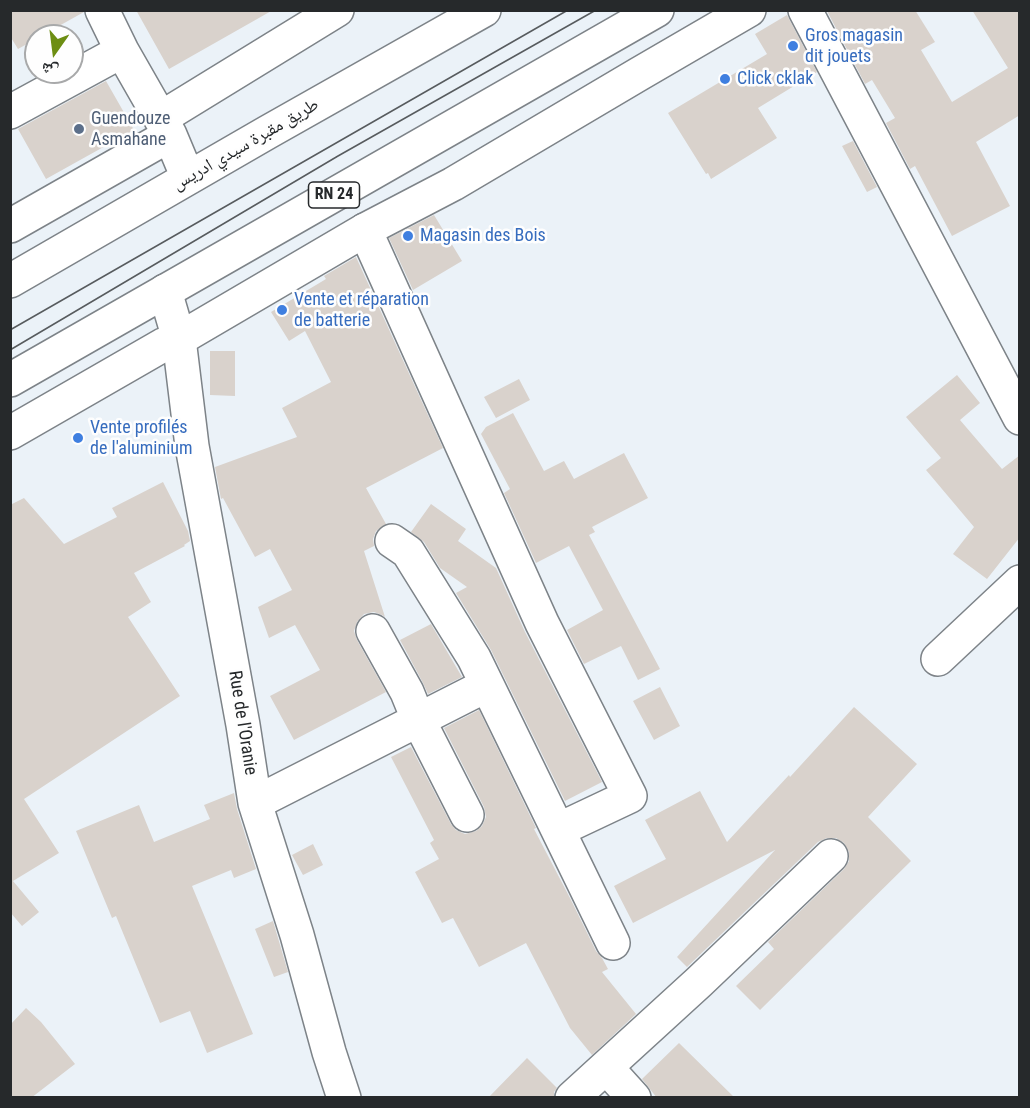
<!DOCTYPE html>
<meta charset="utf-8">
<style>
body{margin:0}
#map{position:relative;width:1030px;height:1108px;overflow:hidden;background:#ebf2f8;font-family:"Roboto Condensed","Noto Naskh Arabic",sans-serif}
canvas{display:block}
.frame{position:absolute;inset:0;border:12px solid #26292b;pointer-events:none}
.north{position:absolute;left:24px;top:24px;width:60px;height:60px;box-sizing:border-box;background:#fefefe;border:2px solid #a8a9aa;border-radius:50%;rotate:194deg;font-size:16px;font-weight:700;line-height:24px;text-align:center;color:#26292b}
.north::after{content:'';display:block;margin:auto;width:21px;height:27px;background:#6d8e13;clip-path:polygon(50% 0,100% 100%,50% 72%,0 100%)}
</style>
<div id="map">
<canvas width="1030" height="1108"></canvas>
<div class="frame"></div>
<div class="north">ش</div>
</div>
<script>
const g = document.querySelector('canvas').getContext('2d');
g.lineJoin = 'round';
function paint(path, color) { g.fillStyle = color; g.fill(path, 'evenodd'); }
const toPath = rows => new Path2D(rows.map(r => 'M' + r).join(''));
function strokePath(path, color, width, dash) { g.strokeStyle = color; g.lineWidth = width; g.lineCap = dash ? 'butt' : 'round'; g.setLineDash(dash || []); g.stroke(path); }
function write(font, color, halo, rows, align = 'center') {
  g.font = font + ' "Roboto Condensed","Noto Naskh Arabic",sans-serif'; g.lineWidth = 5; g.setLineDash([]); g.textBaseline = 'middle'; g.strokeStyle = halo; g.fillStyle = color; for (const [text, x, y, turn = 0] of rows) {
    g.save(); g.translate(x, y); g.rotate((+turn || 0) * Math.PI / 180); g.textAlign = isNaN(turn) ? turn : align; if (halo) g.strokeText(text, 0, 0); g.fillText(text, 0, 0); g.restore();
  }
}
paint(toPath([
 [10,10,84,10,84,12,41,36,36,36,36,39,18,49,10,36],
 [136,10,273,10,169,69],
 [828,10,915,10,935,42,921,50,952,102,1008,68,972,10,1020,10,1020,115,976,142,1010,206,952,236,915,166,910,169,886,123,895,118,872,80,865,84,827,11],
 [787,15,817,72,758,108,777,138,711,179,708,173,706,174,668,113,767,54,755,34],
 [106,81,134,130,46,179,18,129],
 [853,141,877,187,867,192,842,146],
 [434,215,462,261,413,290,389,238],
 [356,257,443,448,366,488,386,524,376,531,373,539,374,546,364,551,385,617,382,615,374,612,364,614,357,622,354,631,357,640,386,692,294,740,270,696,320,670,295,625,269,638,258,607,292,590,270,549,255,557,223,498,221,499,215,467,297,437,282,408,331,382,305,331,289,341,271,312,326,279,324,276],
 [210,351,235,351,235,396,210,395],
 [957,375,980,403,960,420,1002,469,1020,455,1020,537,987,579,953,554,974,527,926,470,941,458,906,417],
 [519,379,530,400,496,418,484,397],
 [513,413,544,471,564,461,574,479,624,453,648,498,592,527,595,532,589,535,660,669,638,680,621,646,584,664,567,630,603,610,569,546,536,563,504,493,510,489,481,434,486,427],
 [163,482,188,531,190,541,184,545,185,546,134,573,151,602,128,617,180,696,24,799,59,853,13,881,39,912,22,926,10,912,10,505,24,498,64,544,117,517,112,508],
 [431,504,466,529,458,541,496,568,525,632,602,782,565,801,491,650,456,593,467,587,440,568,424,542,411,532],
 [431,624,462,677,428,694,423,683,400,640],
 [660,687,680,726,654,740,633,701],
 [854,707,917,764,868,817,911,861,760,1010,736,986,774,949,768,942,844,869,849,861,849,852,844,843,836,838,827,838,818,842,687,967,677,957,775,850,633,923,614,886,666,859,645,820,700,791,727,842,789,775,790,777],
 [479,710,536,828,534,829,571,900,596,951,602,958,608,969,602,972,636,1014,592,1055,570,1028,526,943,479,967,453,918,442,923,415,872,439,859,430,843,434,840,391,757,411,747,451,824,456,830,465,834,476,831,482,826,486,817,484,807,444,728],
 [234,793,237,809,256,869,234,878,231,870,192,886,253,1034,207,1053,190,1011,160,1023,116,916,112,918,76,831,139,805,154,842,210,819,204,805],
 [313,844,323,865,303,875,292,855],
 [273,921,288,972,274,977,255,929],
 [26,1008,41,1022,75,1064,31,1098,10,1098,10,1025],
 [679,1043,735,1098,657,1098,642,1079],
 [527,1058,557,1088,554,1092,554,1098,488,1098]
]), '#d9d2cc');
const minor = toPath([
 [102,10,122,51,170,135,188,178],
 [805,10,1020,418],
 [10,112,122,51],
 [161,118,337,10],
 [10,226,170,135],
 [365,230,542,623,630,796,558,830],
 [10,281,268,132,484,10],
 [165,291,179,339,192,446,243,725,255,803,297,935,329,1052,344,1098],
 [392,541,408,552,474,658,613,943],
 [373,631,407,692,418,719,467,815],
 [938,659,1020,582],
 [255,803,487,685],
 [606,1067,634,1098],
 [572,1098,699,982,831,856]
]);
const major = toPath([
 [10,380,657,10],
 [10,433,163,345,179,339,365,230,453,184,639,74,749,10]
]);
strokePath(minor, '#7d8388', 36);
strokePath(major, '#7d8388', 36);
strokePath(minor, '#fff', 33);
strokePath(major, '#fff', 33);
strokePath(toPath([
 [10,330,568,10],
 [10,350,338,156,596,10]
]), '#575b5e', 1.5);
for (const [x, y, r, color] of [
 [793,46,6,"#3f7fe0"],
 [725,79,6,"#3f7fe0"],
 [79,129,6,"#5c6f8a"],
 [408,236,6,"#3f7fe0"],
 [282,310,6,"#3f7fe0"],
 [78,438,6,"#3f7fe0"]
]) { const dot = new Path2D(); dot.arc(x, y, r, 0, 2 * Math.PI); g.fillStyle = color; g.fill(dot); strokePath(dot, '#fefefe', 2); }
for (const [x, y, w] of [
 [334,195,51]
]) { const box = new Path2D(); box.roundRect(x - w / 2, y - 13, w, 26, 4.5); g.fillStyle = '#fefefe'; g.fill(box); strokePath(box, '#26292b', 1.5); }
write('bold 16px', '#26292b', null, [
 ["RN 24",334,195]
]);
write('18px', '#366cbe', '#fefefe', [
 ["Gros magasin",805,36],
 ["dit jouets",805,57],
 ["Click cklak",737,79],
 ["Magasin des Bois",420,236],
 ["Vente et réparation",294,300],
 ["de batterie",294,321],
 ["Vente profilés",90,428],
 ["de l'aluminium",90,449]
], 'left');
write('18px', '#4e5e75', '#fefefe', [
 ["Guendouze",91,119],
 ["Asmahane",91,140]
], 'left');
write('18px', '#26292b', '#fefefe', [
 ["طريق مقبرة سيدي ادريس",246,145,-30],
 ["Rue de l'Oranie",242,723,81]
]);
</script>
